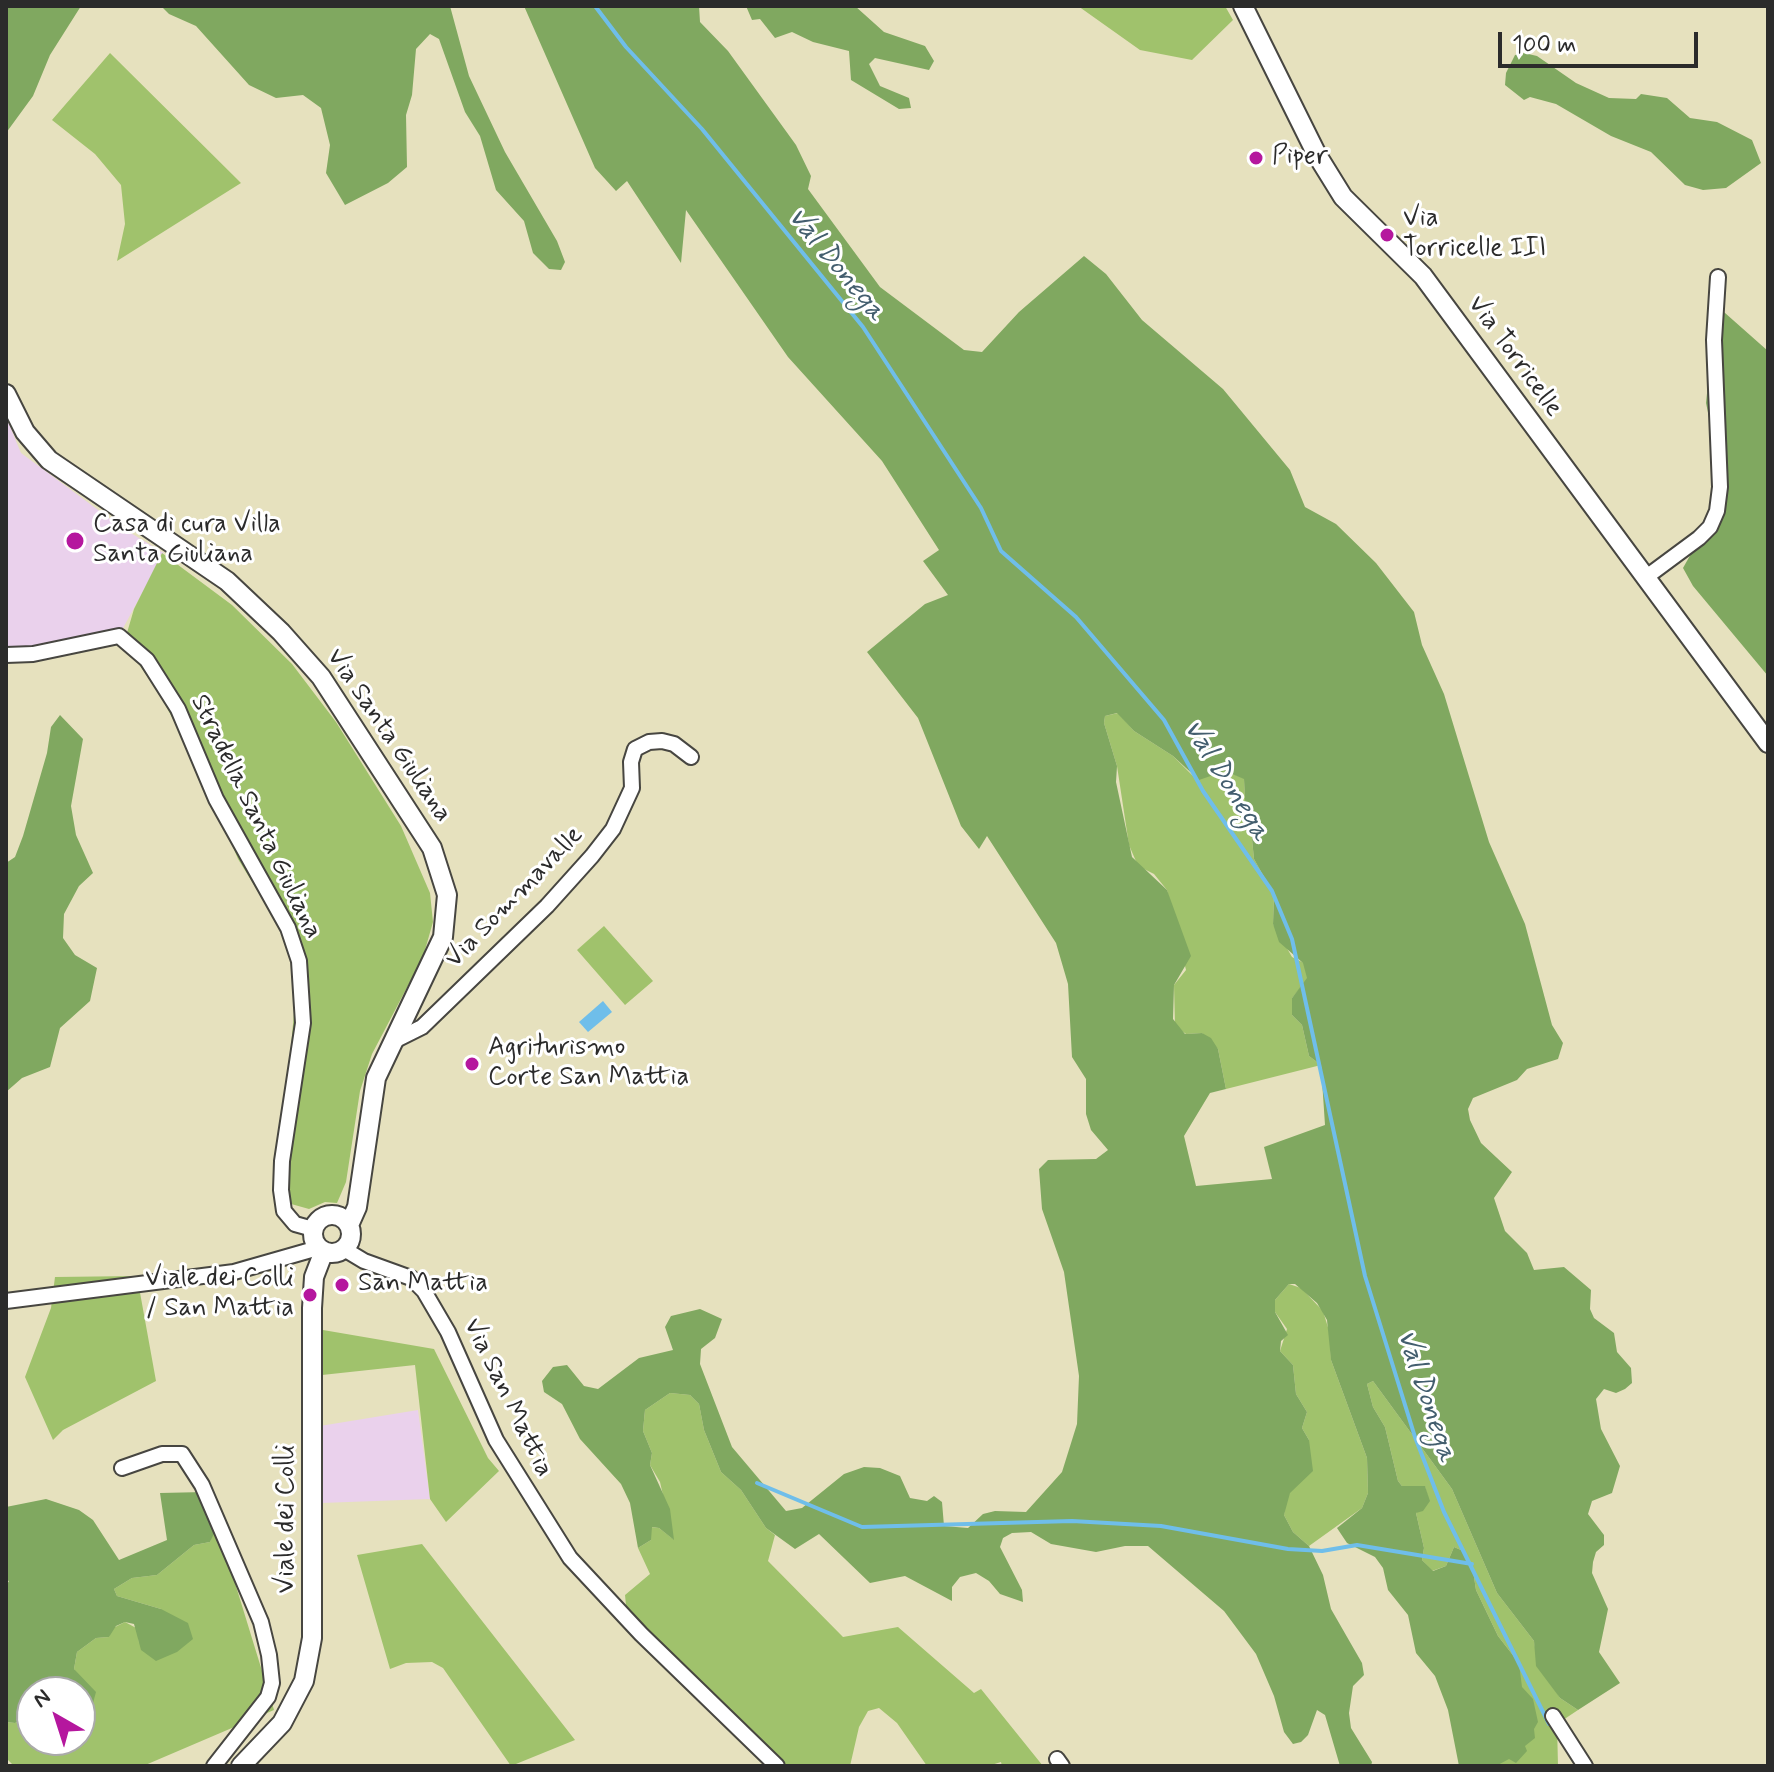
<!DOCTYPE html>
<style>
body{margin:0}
#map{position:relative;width:1774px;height:1772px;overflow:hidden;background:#e6e1be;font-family:Mynerve,sans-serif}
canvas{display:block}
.frame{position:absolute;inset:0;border:8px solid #2b2b2b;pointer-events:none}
.north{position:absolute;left:16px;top:1676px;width:80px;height:80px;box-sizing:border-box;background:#fff;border:2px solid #aaa;border-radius:50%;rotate:321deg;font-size:22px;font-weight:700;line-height:32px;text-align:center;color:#2b2b2b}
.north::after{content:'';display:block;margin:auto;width:28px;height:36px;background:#b5179e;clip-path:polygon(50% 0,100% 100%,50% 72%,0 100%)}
.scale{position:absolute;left:1498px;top:32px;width:200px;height:36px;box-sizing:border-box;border:4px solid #2b2b2b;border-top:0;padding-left:10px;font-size:24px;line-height:28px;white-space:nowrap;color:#2b2b2b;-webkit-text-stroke:6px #fff;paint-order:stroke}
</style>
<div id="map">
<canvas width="1774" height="1772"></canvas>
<div class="frame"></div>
<div class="north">N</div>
<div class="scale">100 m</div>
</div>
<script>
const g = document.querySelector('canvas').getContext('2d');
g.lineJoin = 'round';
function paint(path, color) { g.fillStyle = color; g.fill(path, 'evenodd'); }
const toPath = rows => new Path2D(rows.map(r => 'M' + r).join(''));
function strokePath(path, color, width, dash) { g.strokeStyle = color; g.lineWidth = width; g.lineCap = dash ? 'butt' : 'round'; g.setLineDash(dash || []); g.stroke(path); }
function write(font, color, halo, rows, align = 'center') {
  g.font = font + ' Mynerve,sans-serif'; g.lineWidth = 6; g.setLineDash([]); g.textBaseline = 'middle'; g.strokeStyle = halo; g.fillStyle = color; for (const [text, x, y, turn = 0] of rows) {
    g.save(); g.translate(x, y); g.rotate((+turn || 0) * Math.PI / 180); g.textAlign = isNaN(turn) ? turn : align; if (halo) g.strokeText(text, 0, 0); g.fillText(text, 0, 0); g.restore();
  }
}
paint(toPath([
 [6,417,21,453,124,529,164,553,122,630,35,646,6,648],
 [418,1410,430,1499,321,1503,320,1426]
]), '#ead1ec');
paint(toPath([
 [1078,6,1225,6,1233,20,1192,60,1140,50],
 [110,53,241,183,117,261,125,224,121,185,95,154,52,120],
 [162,553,232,605,292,664,336,722,401,826,430,893,433,922,423,957,372,1054,360,1091,346,1182,337,1203,325,1202,309,1209,277,1200,295,1002,295,964,285,936,238,859,202,774,159,693,124,643,134,609],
 [1118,713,1134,731,1173,756,1193,776,1225,771,1244,778,1246,818,1251,829,1254,859,1274,895,1273,924,1292,957,1304,963,1308,979,1292,998,1292,1015,1302,1025,1309,1056,1321,1065,1226,1089,1218,1049,1202,1033,1186,1034,1175,1026,1174,985,1186,970,1167,890,1154,874,1138,866,1129,845,1117,766,1104,723,1105,716],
 [604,926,653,981,625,1005,577,950],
 [137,1276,156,1381,63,1430,53,1440,25,1377,51,1308,55,1277],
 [1289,1284,1301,1288,1323,1311,1330,1334,1331,1360,1367,1458,1368,1493,1362,1508,1309,1546,1293,1532,1284,1515,1286,1499,1309,1440,1302,1428,1307,1412,1296,1394,1293,1365,1280,1351,1287,1329,1275,1312,1275,1300],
 [323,1330,434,1349,488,1458,499,1471,446,1522,430,1499,415,1365,322,1375],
 [1373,1381,1452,1489,1497,1593,1534,1641,1537,1659,1560,1698,1578,1710,1557,1724,1558,1766,1496,1766,1525,1746,1519,1663,1498,1636,1476,1590,1472,1564,1461,1550,1454,1547,1446,1566,1432,1571,1422,1560,1424,1548,1416,1513,1429,1501,1425,1487,1402,1486,1398,1481,1385,1427,1373,1407,1367,1384],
 [670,1393,690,1395,699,1404,704,1430,721,1472,741,1490,766,1528,775,1535,768,1561,843,1637,898,1627,974,1693,981,1689,1043,1766,1002,1766,1001,1762,988,1766,927,1766,897,1723,879,1708,868,1711,859,1727,850,1766,786,1766,737,1717,628,1626,625,1595,650,1574,638,1548,651,1540,651,1527,659,1528,673,1539,660,1482,650,1465,652,1453,643,1431,645,1410],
 [216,1521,274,1710,143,1766,14,1766,6,1758,6,1722,15,1723,32,1715,32,1740,80,1740,80,1712,93,1703,74,1669,77,1652,96,1638,109,1637,111,1629,125,1622,138,1629,139,1643,161,1609,117,1596,114,1589,132,1578,157,1575,194,1545,210,1542],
 [422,1544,575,1740,511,1766,443,1668,432,1662,406,1663,390,1669,357,1555]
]), '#a0c26c');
paint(toPath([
 [6,6,81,6,50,55,33,96,6,133],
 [161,6,450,6,469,76,505,152,557,241,565,262,561,270,549,269,533,253,524,221,496,190,480,136,465,112,439,39,430,34,416,49,412,95,406,115,407,167,388,183,345,205,326,173,330,145,321,108,303,95,276,98,249,85,196,26,169,14],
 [524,6,699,6,700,22,728,51,796,145,811,176,808,189,880,287,964,350,982,352,1019,312,1084,256,1106,274,1142,320,1223,389,1290,470,1305,507,1336,524,1376,563,1414,612,1422,645,1444,694,1489,842,1525,924,1552,1025,1563,1043,1558,1059,1527,1069,1517,1080,1473,1098,1468,1109,1470,1120,1481,1143,1512,1172,1494,1198,1505,1231,1527,1253,1534,1270,1564,1267,1591,1290,1590,1309,1594,1318,1614,1333,1617,1352,1631,1368,1632,1383,1625,1389,1616,1393,1604,1389,1596,1399,1601,1429,1620,1466,1612,1493,1592,1501,1588,1514,1604,1535,1604,1545,1596,1552,1593,1562,1592,1573,1608,1609,1599,1652,1620,1683,1578,1710,1560,1698,1536,1666,1534,1641,1497,1593,1452,1489,1373,1381,1367,1384,1373,1407,1385,1427,1398,1481,1402,1486,1425,1486,1430,1501,1423,1511,1416,1513,1424,1548,1422,1560,1433,1571,1446,1566,1454,1547,1461,1550,1472,1564,1476,1590,1498,1636,1519,1663,1522,1687,1533,1699,1538,1722,1534,1729,1535,1738,1525,1746,1527,1751,1516,1763,1509,1759,1496,1766,1459,1766,1448,1710,1435,1676,1416,1653,1408,1615,1388,1590,1383,1568,1375,1557,1347,1543,1337,1528,1362,1508,1368,1493,1367,1458,1331,1360,1327,1320,1317,1303,1295,1284,1289,1284,1275,1300,1275,1312,1288,1335,1281,1341,1280,1351,1293,1365,1296,1394,1307,1412,1302,1428,1309,1440,1313,1471,1290,1493,1284,1515,1293,1532,1309,1546,1323,1575,1331,1609,1362,1663,1364,1675,1353,1686,1349,1713,1351,1728,1372,1762,1371,1766,1340,1766,1325,1715,1317,1710,1308,1735,1301,1742,1293,1744,1284,1732,1274,1696,1256,1654,1224,1611,1148,1546,1125,1546,1096,1552,1051,1544,1031,1532,1012,1533,1003,1538,1000,1547,1022,1590,1023,1602,1000,1594,989,1581,976,1573,960,1577,952,1587,952,1601,905,1576,870,1583,819,1534,795,1549,766,1528,741,1490,721,1472,704,1430,699,1404,690,1395,670,1393,645,1410,643,1431,652,1453,650,1465,670,1509,674,1540,659,1528,652,1527,651,1540,638,1548,630,1503,621,1484,580,1439,562,1404,544,1392,542,1381,553,1367,567,1365,584,1386,598,1389,639,1358,673,1350,665,1327,671,1316,700,1309,722,1319,715,1338,701,1349,700,1364,732,1447,786,1511,802,1508,844,1474,864,1467,880,1468,900,1476,910,1498,927,1501,934,1496,942,1502,944,1526,968,1528,983,1514,995,1511,1026,1512,1062,1472,1077,1424,1079,1376,1064,1272,1042,1209,1039,1169,1048,1160,1096,1159,1108,1150,1091,1130,1086,1114,1086,1079,1072,1057,1068,984,1056,943,987,836,979,849,961,826,918,718,867,652,925,604,948,595,923,561,939,550,882,461,788,357,686,210,681,263,627,181,616,191,595,168],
 [1117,713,1134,731,1173,756,1199,780,1225,771,1244,779,1246,819,1251,829,1254,859,1274,895,1273,924,1279,942,1303,963,1307,978,1292,998,1292,1015,1302,1025,1309,1056,1321,1065,1325,1125,1264,1147,1272,1179,1196,1186,1184,1136,1210,1093,1226,1089,1218,1049,1211,1038,1202,1033,1185,1034,1173,1019,1174,985,1191,956,1167,890,1132,857,1116,782,1117,766,1104,723,1105,716],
 [746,6,855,6,884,32,925,46,934,61,929,70,875,58,869,64,880,86,909,98,911,108,899,109,851,80,849,51,813,42,792,32,775,38,760,19,752,20],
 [1524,53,1537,56,1576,83,1609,98,1636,99,1641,94,1667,98,1690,118,1717,122,1752,140,1761,163,1726,188,1703,190,1685,185,1651,152,1611,136,1556,104,1530,97,1524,100,1505,85,1506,73,1515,55],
 [1716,305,1768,351,1768,676,1693,586,1683,568,1719,504,1716,451,1706,403],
 [60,715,83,739,71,806,76,835,93,873,79,886,64,914,63,938,75,955,97,968,90,1001,60,1028,50,1067,22,1078,6,1092,6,863,15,857,23,836,47,753,51,727],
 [205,1492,217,1527,210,1542,194,1545,157,1575,132,1578,114,1589,117,1596,161,1609,188,1623,193,1639,177,1652,156,1661,141,1650,134,1624,125,1622,116,1626,109,1637,96,1638,77,1652,74,1669,96,1692,93,1703,80,1712,80,1692,32,1692,32,1715,15,1723,6,1722,6,1586,9,1581,6,1580,6,1507,46,1499,79,1510,93,1520,119,1560,167,1540,160,1493]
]), '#80a860');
paint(toPath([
 [603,1001,612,1012,588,1032,579,1022]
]), '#6fbeea');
strokePath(toPath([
 [595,6,626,47,702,129,863,327,981,508,1001,551,1076,617,1164,720,1203,791,1272,891,1292,939,1365,1276,1415,1437,1444,1512,1549,1724],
 [757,1483,862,1527,1072,1521,1161,1526,1288,1549,1322,1551,1357,1545,1472,1564]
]), '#6fbeea', 4);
const minor = toPath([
 [1645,578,1699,538,1710,527,1717,511,1720,487,1714,340,1718,277],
 [6,655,33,654,119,636,147,660,178,709,216,799,288,928,299,961,303,1023,282,1161,281,1190,284,1211,295,1224,313,1229],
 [394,1041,422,1027,547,906,592,856,613,829,632,788,631,762,635,749,649,742,662,741,674,744,691,757],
 [344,1249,364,1261,411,1278,424,1291,448,1332,496,1440,570,1558,641,1634,777,1766],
 [6,1301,234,1272,318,1248],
 [122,1468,162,1454,182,1454,202,1485,261,1622,269,1655,272,1683,268,1697,214,1766],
 [1553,1716,1585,1766],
 [1057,1759,1062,1766]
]);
const tertiary = toPath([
 [1243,6,1317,155,1343,197,1423,276,1768,743],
 [6,394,25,432,49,460,227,581,281,632,321,677,432,848,447,895,443,937,376,1078,357,1207,349,1225],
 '313 1234a19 19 0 1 1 38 0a19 19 0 1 1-38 0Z',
 [241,1766,282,1723,304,1681,312,1638,312,1308,314,1277,324,1251]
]);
strokePath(minor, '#474641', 18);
strokePath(tertiary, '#474641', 22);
strokePath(minor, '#fff', 14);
strokePath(tertiary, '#fff', 18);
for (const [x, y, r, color] of [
 [1256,158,8,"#b5179e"],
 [1387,235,8,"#b5179e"],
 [75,541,10,"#b5179e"],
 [472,1064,8,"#b5179e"],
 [342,1285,8,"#b5179e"],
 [310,1295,8,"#b5179e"]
]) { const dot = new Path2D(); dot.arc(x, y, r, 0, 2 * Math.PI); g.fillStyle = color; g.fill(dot); strokePath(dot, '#fff', 3); }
write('26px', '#2b2b2b', '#fff', [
 ["Piper",1272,158],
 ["Via",1403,220],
 ["Torricelle III",1403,250],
 ["Casa di cura Villa",93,526],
 ["Santa Giuliana",93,556],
 ["Agriturismo",488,1049],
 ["Corte San Mattia",488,1079],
 ["Viale dei Colli",294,1280,"right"],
 ["/ San Mattia",294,1310,"right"],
 ["San Mattia",358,1285]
], 'left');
write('26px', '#2b2b2b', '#fff', [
 ["Via Torricelle",1514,357,54],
 ["Via Santa Giuliana",388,736,56],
 ["Stradella Santa Giuliana",255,817,64],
 ["Via Sommavalle",515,898,-46],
 ["Via San Mattia",507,1398,64],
 ["Viale dei Colli",288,1519,-90]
]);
write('italic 28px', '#435e6e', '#fff', [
 ["Val Donega",835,265,51],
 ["Val Donega",1225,781,58],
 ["Val Donega",1425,1396,72]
]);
</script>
